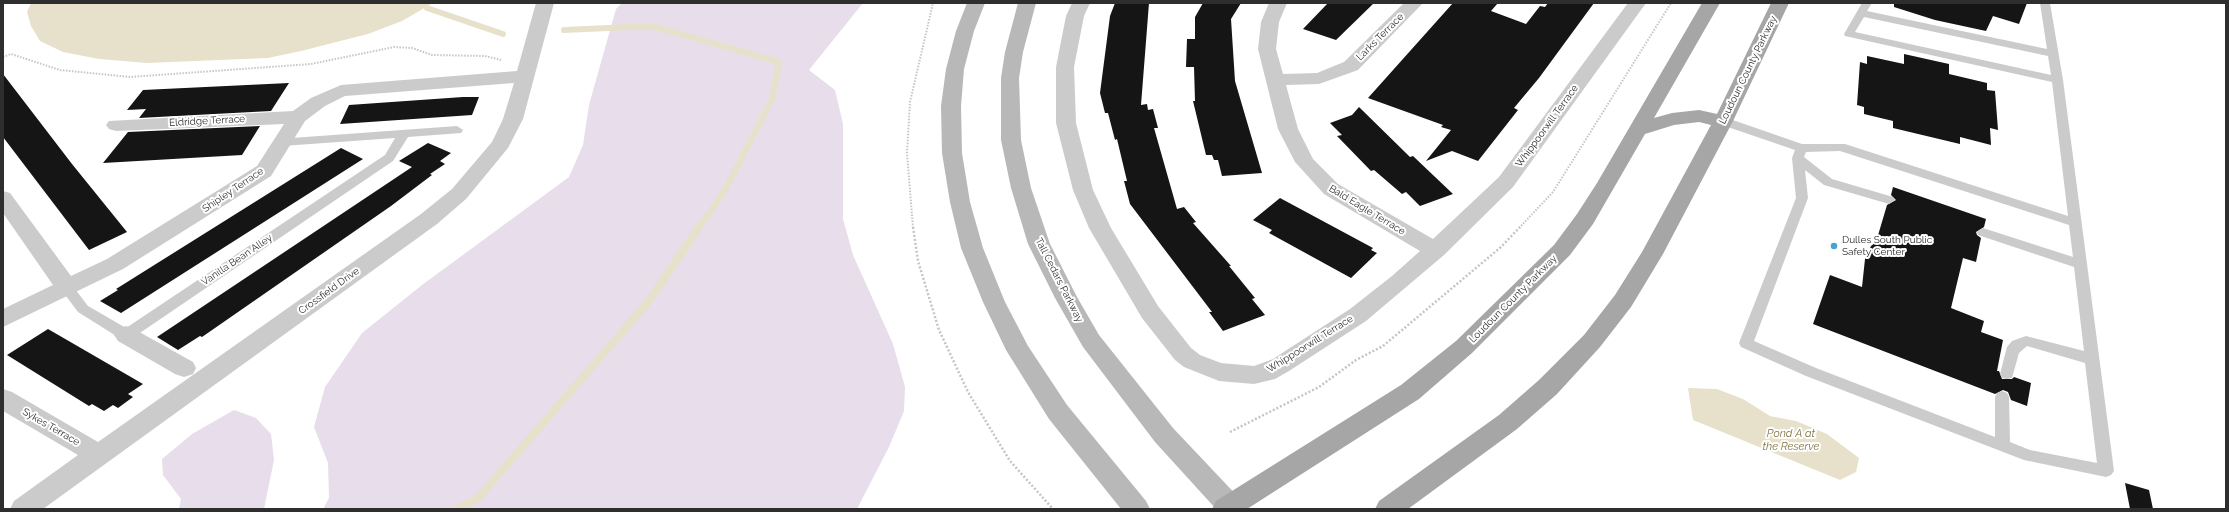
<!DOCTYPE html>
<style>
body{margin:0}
#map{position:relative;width:2229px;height:512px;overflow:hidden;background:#fff;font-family:Raleway,sans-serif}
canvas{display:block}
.frame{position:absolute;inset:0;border:4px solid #2e2e2e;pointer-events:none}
</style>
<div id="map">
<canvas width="2229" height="512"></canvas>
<div class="frame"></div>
</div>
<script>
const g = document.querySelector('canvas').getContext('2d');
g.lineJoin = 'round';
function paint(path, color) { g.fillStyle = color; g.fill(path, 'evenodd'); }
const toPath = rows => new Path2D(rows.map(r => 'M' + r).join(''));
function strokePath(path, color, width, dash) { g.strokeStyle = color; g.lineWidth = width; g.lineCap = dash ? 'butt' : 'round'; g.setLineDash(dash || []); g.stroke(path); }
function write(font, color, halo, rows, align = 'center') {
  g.font = font + ' Raleway,sans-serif'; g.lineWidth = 4; g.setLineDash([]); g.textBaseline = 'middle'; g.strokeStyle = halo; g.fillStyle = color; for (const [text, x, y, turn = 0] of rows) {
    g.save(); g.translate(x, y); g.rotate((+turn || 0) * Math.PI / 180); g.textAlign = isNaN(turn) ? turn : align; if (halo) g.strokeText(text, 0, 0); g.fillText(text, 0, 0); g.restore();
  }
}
paint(toPath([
 [622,3,863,3,809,70,835,90,843,124,843,219,853,255,893,344,905,387,904,411,889,447,857,509,323,509,329,498,328,463,314,427,325,387,362,333,422,285,569,177,583,145,589,105,616,9],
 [234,410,256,418,271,434,274,460,264,509,179,509,181,499,163,475,162,459,192,434]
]), '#e8ddea');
paint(toPath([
 [31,3,433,3,402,21,368,34,301,51,268,58,147,63,99,59,63,52,40,41,31,26,27,12],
 [1688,388,1717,389,1743,399,1770,416,1796,421,1827,434,1859,458,1856,472,1840,480,1693,420]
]), '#e7e1cc');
strokePath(toPath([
 [427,8,503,34],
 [564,30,652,26,779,62,772,99,725,190,699,228]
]), '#e7e1cc', 6);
strokePath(toPath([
 [457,509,478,498,649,301,699,227]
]), '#e7e1cc', 8);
paint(toPath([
 [1115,3,1149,3,1141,105,1147,104,1148,110,1153,109,1158,128,1154,128,1177,209,1184,207,1196,222,1193,223,1231,266,1229,266,1255,298,1252,299,1265,315,1223,331,1209,312,1212,312,1130,204,1124,181,1127,181,1117,139,1115,140,1108,113,1105,113,1100,93,1110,16],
 [1203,3,1241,3,1231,19,1235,81,1262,173,1222,176,1218,160,1214,160,1212,155,1206,155,1193,101,1195,101,1194,67,1186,67,1187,39,1195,39,1195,17],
 [1328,3,1374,3,1336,40,1303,29],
 [1453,3,1498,3,1491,11,1526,24,1540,6,1545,7,1548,3,1594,3,1539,78,1514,108,1518,110,1478,161,1452,151,1426,161,1451,130,1441,127,1443,125,1368,98],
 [1894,3,2027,3,2019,24,1993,16,1986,31,1935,20,1894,7],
 [1904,54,1949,64,1949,74,1987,83,1987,90,1995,91,1998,130,1990,128,1991,145,1960,137,1960,144,1893,128,1893,121,1864,114,1864,107,1857,105,1860,62,1867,64,1867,56,1904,64],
 [3,74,72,164,127,232,89,250,3,137],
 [289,83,271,111,139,118,146,109,127,110,143,90],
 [463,97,479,97,472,115,340,124,349,105],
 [1359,107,1410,157,1413,156,1453,194,1420,206,1406,192,1402,194,1374,170,1371,171,1337,136,1342,135,1330,123,1352,115],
 [260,126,242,155,103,163,128,132],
 [428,143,451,153,440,161,445,164,430,174,432,175,391,206,202,337,200,336,178,350,157,337,412,167,399,161],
 [341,148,363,159,121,313,100,301,118,290,116,289],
 [1893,187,1986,219,1984,227,1976,232,1977,235,1981,238,1976,262,1963,258,1951,308,1984,321,1981,332,2003,340,1997,371,1999,371,2002,379,2012,379,2014,377,2031,383,2027,406,2011,400,2008,392,2003,390,1995,394,1813,324,1830,275,1862,287,1865,259,1871,246,1876,242,1887,205,1896,200,1891,195],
 [1280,198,1373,248,1371,250,1377,253,1351,278,1269,233,1272,230,1253,220],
 [48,329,143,384,128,394,133,397,118,408,113,405,104,411,92,404,89,406,7,355],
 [2125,483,2149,490,2153,509,2130,509]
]), '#151515');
strokePath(toPath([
 [3,57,11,54,60,70,130,77,311,64,394,47,412,48,432,55,485,56,501,60],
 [913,228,907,153,910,102,933,3],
 [1519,228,1553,192,1671,3]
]), '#c5c5c5', 2, [1.5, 1.5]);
strokePath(toPath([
 [913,227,918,261,939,330,968,392,1010,461,1053,509],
 [1230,432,1319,387,1356,360,1383,346,1501,247,1520,227]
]), '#c5c5c5', 2.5, [2, 2]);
paint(toPath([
 [1862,3,1872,3,1867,11,2047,49,2040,3,2050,3,2063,80,2114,471,2111,475,2106,477,2024,460,1806,376,1741,347,1739,343,1796,198,1792,158,1795,150,1719,124,1717,121,1719,118,1727,118,1802,144,1845,144,2068,216,2052,82,1845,36,1844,34,1862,3],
 [1864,17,2048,56,2051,75,1855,32,1864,17],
 [1840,151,2069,225,2073,257,1983,228,1977,232,1978,235,2074,267,2084,351,2026,336,2012,341,2007,347,2000,374,2002,378,2007,379,2012,378,2019,353,2027,346,2085,363,2097,463,2030,450,2010,442,2009,397,2007,393,2002,391,1997,393,1995,397,1995,437,1816,368,1754,341,1808,198,1805,170,1824,185,1889,204,1895,200,1893,197,1832,179,1804,157,1806,152,1840,151],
 [457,126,463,130,461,133,408,137,393,161,131,339,121,339,78,312,60,288,62,285,72,285,88,306,126,328,385,155,395,138,282,146,278,145,276,142,278,139,457,126]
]), '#cbcbcb');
paint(toPath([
 [536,3,554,3,523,119,508,148,466,199,437,224,43,509,10,509,14,501,78,455,3,411,3,389,12,392,98,442,421,214,452,189,492,142,503,119,514,83,345,96,325,106,305,121,271,176,123,269,3,327,3,309,53,285,3,213,3,191,10,193,71,276,107,259,257,166,284,124,116,131,109,129,106,125,109,121,293,111,311,98,341,85,517,71,536,3],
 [1072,3,1090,3,1084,16,1074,67,1076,123,1093,190,1111,228,1158,306,1191,348,1200,355,1221,363,1254,366,1273,359,1350,309,1392,276,1420,251,1324,194,1295,162,1278,129,1258,49,1261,22,1269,3,1287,3,1279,22,1276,49,1283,74,1317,73,1344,62,1404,3,1423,3,1358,70,1319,84,1286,85,1298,129,1313,159,1338,184,1433,239,1499,177,1628,3,1646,3,1513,187,1444,255,1366,321,1289,371,1275,379,1254,384,1219,381,1184,367,1175,360,1142,318,1089,228,1073,190,1056,123,1056,67,1066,16,1072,3],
 [126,326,134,329,193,362,196,368,193,374,184,377,175,374,118,341,114,335,118,329,126,326]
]), '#cbcbcb');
paint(toPath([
 [967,3,985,3,974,31,964,69,961,106,962,153,970,202,983,248,1005,302,1028,346,1067,405,1146,501,1150,509,1121,509,1049,419,1006,350,983,302,961,248,950,202,942,153,941,106,946,69,956,31,967,3],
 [1018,3,1036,3,1023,52,1019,78,1021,140,1031,188,1050,244,1077,297,1099,335,1173,428,1242,501,1246,509,1216,509,1155,442,1083,347,1055,298,1028,244,1011,188,1001,140,1001,78,1005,52,1018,3]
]), '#b8b8b8');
paint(toPath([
 [1702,3,1720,3,1654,118,1672,113,1699,110,1717,114,1771,3,1789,3,1733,121,1663,254,1631,307,1600,347,1557,394,1517,429,1408,509,1375,509,1379,501,1499,415,1539,380,1584,335,1615,295,1642,252,1711,125,1699,122,1674,125,1645,134,1593,224,1570,255,1472,353,1419,399,1247,509,1212,509,1216,501,1401,385,1456,341,1554,245,1577,214,1597,183,1702,3]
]), '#a6a6a6');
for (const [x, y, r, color] of [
 [1834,246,4,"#45a4d0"]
]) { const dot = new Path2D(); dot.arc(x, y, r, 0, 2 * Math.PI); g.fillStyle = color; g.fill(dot); strokePath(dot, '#fff', 1.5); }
write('10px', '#2e2e2e', '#fff', [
 ["Larks Terrace",1380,37,-45],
 ["Loudoun County Parkway",1748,70,-64],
 ["Eldridge Terrace",207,121,-3],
 ["Whippoorwill Terrace",1547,126,-54],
 ["Shipley Terrace",233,190,-34],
 ["Bald Eagle Terrace",1367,210,31],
 ["Vanilla Bean Alley",237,260,-34],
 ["Tall Cedars Parkway",1059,280,63],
 ["Crossfield Drive",329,291,-36],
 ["Loudoun County Parkway",1513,299,-45],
 ["Whippoorwill Terrace",1310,344,-32],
 ["Sykes Terrace",51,427,30]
]);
write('10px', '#2e2e2e', '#fff', [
 ["Dulles South Public",1842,240],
 ["Safety Center",1842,252]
], 'left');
write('italic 11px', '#807343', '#fff', [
 ["Pond A at",1791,434],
 ["the Reserve",1791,447]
]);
</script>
